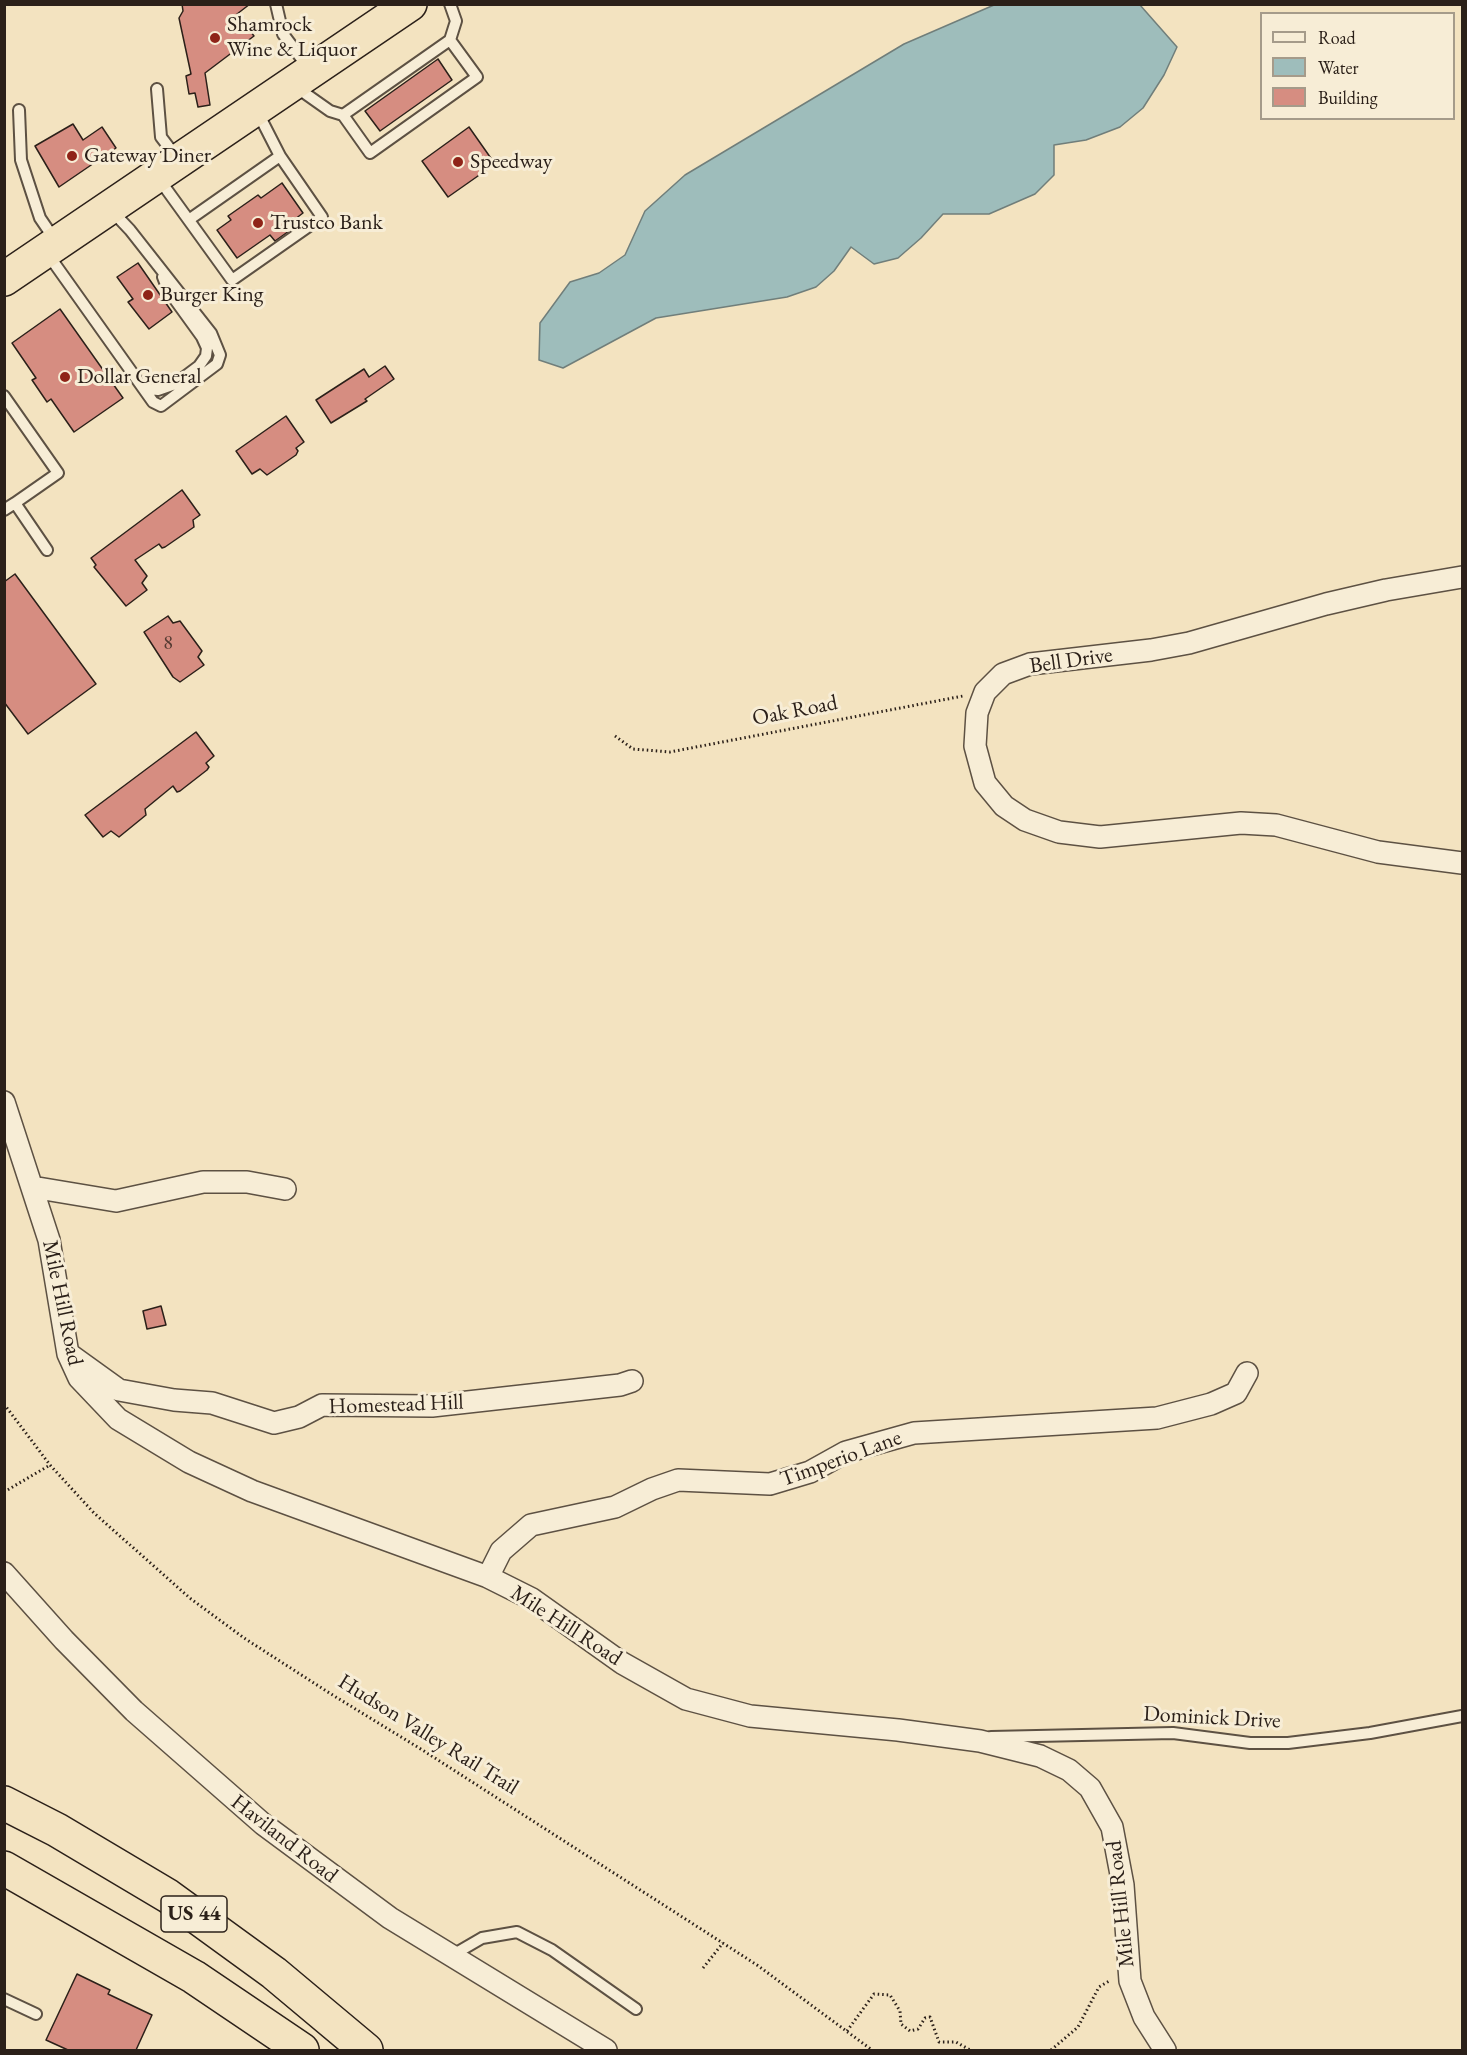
<!DOCTYPE html>
<style>
body{margin:0}
#map{position:relative;width:1467px;height:2055px;overflow:hidden;background:#f3e3c0;font-family:"EB Garamond",serif}
canvas{display:block}
.frame{position:absolute;inset:0;border:6px solid #2b2019;pointer-events:none}
.legend{position:absolute;left:1260px;top:12px;width:195px;height:108px;box-sizing:border-box;background:#f7edd6;border:2px solid #a59b8a;margin:0;padding:8px 10px;list-style:none;font-size:18px;color:#2b2019}
.legend li{display:flex;align-items:center;gap:12px;height:30px}
.legend b{width:30px;border:2px solid #a59b8a}
</style>
<div id="map">
<canvas width="1467" height="2055"></canvas>
<div class="frame"></div>
<ul class="legend">
<li><b style="height:8px;background:#f7edd6"></b>Road</li>
<li><b style="height:16px;background:#9ebdbb"></b>Water</li>
<li><b style="height:16px;background:#d68d81"></b>Building</li>
</ul>
</div>
<script>
const g = document.querySelector('canvas').getContext('2d');
g.lineJoin = 'round';
function paint(path, color) { g.fillStyle = color; g.fill(path, 'evenodd'); }
const toPath = rows => new Path2D(rows.map(r => 'M' + r).join(''));
function strokePath(path, color, width, dash) { g.strokeStyle = color; g.lineWidth = width; g.lineCap = dash ? 'butt' : 'round'; g.setLineDash(dash || []); g.stroke(path); }
function write(font, color, halo, rows, align = 'center') {
  g.font = font + ' "EB Garamond",serif'; g.lineWidth = 6; g.setLineDash([]); g.textBaseline = 'middle'; g.strokeStyle = halo; g.fillStyle = color; for (const [text, x, y, turn = 0] of rows) {
    g.save(); g.translate(x, y); g.rotate((+turn || 0) * Math.PI / 180); g.textAlign = isNaN(turn) ? turn : align; if (halo) g.strokeText(text, 0, 0); g.fillText(text, 0, 0); g.restore();
  }
}
const water = toPath([
 [1140,5,1177,47,1164,75,1143,108,1120,127,1086,140,1054,145,1054,175,1035,194,989,214,943,214,921,238,898,258,874,264,851,247,834,271,816,287,787,297,656,318,563,368,539,360,540,323,570,282,599,273,625,255,645,211,685,175,904,44,994,5,1140,5]
]);
paint(water, '#9ebdbb');
strokePath(water, '#707e7a', 1.5);
const building = toPath([
 [182,4,250,4,237,14,254,36,205,73,210,105,198,107,195,93,189,94,186,76,191,74,179,18,183,11,182,4],
 [438,59,452,80,380,131,365,111,438,59],
 [73,124,83,140,102,127,116,148,59,187,35,146,73,124],
 [469,127,495,164,448,197,422,161,469,127],
 [282,183,303,213,286,226,289,231,275,241,270,235,237,258,217,230,231,220,228,216,258,195,261,198,282,183],
 [138,263,172,312,149,329,128,302,133,299,117,277,138,263],
 [60,309,123,398,74,432,51,399,47,402,32,380,36,378,12,343,60,309],
 [385,366,394,379,365,399,367,401,331,423,316,400,364,369,369,377,385,366],
 [286,416,304,442,296,448,298,451,296,455,267,475,260,469,252,474,236,451,286,416],
 [182,490,200,515,193,520,194,527,165,547,162,548,159,544,135,560,147,576,142,583,147,590,126,606,94,567,96,565,91,558,182,490],
 [15,574,96,684,28,734,4,702,4,582,15,574],
 [168,616,173,623,180,621,202,651,198,657,204,665,180,682,173,677,144,632,168,616],
 [196,732,214,756,206,763,209,767,207,770,180,791,177,792,173,786,145,809,146,815,119,837,111,831,103,837,85,815,196,732],
 [161,1306,166,1325,147,1329,143,1311,161,1306],
 [77,1974,110,1990,108,1994,152,2015,136,2050,68,2050,46,2040,77,1974]
]);
paint(building, '#d68d81');
strokePath(building, '#2b2019', 1.5);
const service = toPath([
 [276,4,283,34,310,70],
 [450,4,456,21,450,40,343,115,370,153,477,77,450,40],
 [296,87,330,111,343,115],
 [157,89,161,137,177,158],
 [19,110,21,160,40,218,55,240],
 [159,179,232,280,322,217,280,156,258,113],
 [190,219,280,156],
 [47,253,153,402,161,406,217,364,220,355,211,333,130,230,112,211],
 [143,388,158,390,175,384,199,366,206,356,207,348,202,337,168,290,163,277],
 [4,396,58,473,15,503,47,550],
 [4,510,15,503],
 [991,1737,1173,1733,1250,1743,1288,1743,1370,1733,1462,1716],
 [451,1956,482,1938,517,1932,552,1950,636,2009],
 [4,1999,36,2014]
]);
const minor = toPath([
 [1462,577,1386,590,1326,604,1189,643,1151,650,1030,664,1003,674,985,692,977,713,975,746,985,783,1004,806,1025,820,1059,832,1100,837,1241,823,1276,825,1378,852,1462,863],
 [4,1102,49,1240,68,1354,79,1378,118,1419,189,1462,252,1491,488,1577,532,1599,622,1663,686,1699,750,1716,898,1730,980,1741,1040,1756,1069,1770,1090,1788,1112,1827,1123,1885,1130,1981,1144,2017,1165,2050],
 [32,1187,116,1201,203,1182,247,1182,285,1189],
 [69,1354,119,1390,174,1400,212,1403,274,1423,299,1417,322,1405,432,1406,620,1385,632,1381],
 [4,1573,64,1640,134,1711,263,1824,390,1918,606,2050],
 [488,1577,501,1551,531,1525,615,1507,652,1489,678,1480,770,1484,810,1472,846,1452,914,1433,1157,1418,1211,1404,1236,1393,1247,1373]
]);
const trunk = toPath([
 [4,279,410,4],
 [4,1803,57,1830,168,1896,274,1973,366,2050],
 [4,1868,194,1977,302,2050]
]);
strokePath(service, '#5d5143', 14);
strokePath(minor, '#5d5143', 24);
strokePath(trunk, '#2b2019', 36);
strokePath(toPath([
 [615,736,633,749,670,752,963,696],
 [4,1404,50,1465,94,1513,191,1599,244,1638,331,1694,424,1751,757,1965,872,2050],
 [4,1492,50,1465],
 [703,1968,723,1943],
 [847,2031,874,1994,890,1995,900,2011,901,2024,910,2031,918,2029,925,2018,930,2017,939,2042,956,2042,970,2050],
 [1051,2050,1078,2027,1099,1987,1111,1980]
]), '#2b2019', 3, [1.5, 3]);
strokePath(service, '#f7edd6', 10);
strokePath(minor, '#f7edd6', 21);
strokePath(trunk, '#f3e3c0', 33);
for (const [x, y, r, color] of [
 [215,38,6,"#8f2418"],
 [72,156,6,"#8f2418"],
 [458,162,6,"#8f2418"],
 [258,223,6,"#8f2418"],
 [148,295,6,"#8f2418"],
 [65,377,6,"#8f2418"]
]) { const dot = new Path2D(); dot.arc(x, y, r, 0, 2 * Math.PI); g.fillStyle = color; g.fill(dot); strokePath(dot, '#f7edd6', 2); }
write('20px', '#563b33', null, [
 ["8",168,644]
]);
for (const [x, y, w] of [
 [194,1914,66]
]) { const box = new Path2D(); box.roundRect(x - w / 2, y - 18, w, 36, 4.5); g.fillStyle = '#f7edd6'; g.fill(box); strokePath(box, '#2b2019', 1.5); }
write('bold 21px', '#2b2019', null, [
 ["US 44",194,1914]
]);
write('22px', '#2b2019', '#f7edd6', [
 ["Shamrock",227,25],
 ["Wine & Liquor",227,50],
 ["Gateway Diner",84,156],
 ["Speedway",470,162],
 ["Trustco Bank",270,223],
 ["Burger King",160,295],
 ["Dollar General",77,377]
], 'left');
write('22px', '#2b2019', '#f7edd6', [
 ["Bell Drive",1071,661,-8],
 ["Oak Road",795,711,-11],
 ["Mile Hill Road",62,1303,78],
 ["Homestead Hill",396,1405,-2],
 ["Timperio Lane",841,1459,-20],
 ["Mile Hill Road",566,1626,33],
 ["Dominick Drive",1212,1718,3],
 ["Hudson Valley Rail Trail",428,1735,32],
 ["Haviland Road",284,1839,38],
 ["Mile Hill Road",1121,1904,-96]
]);
</script>
